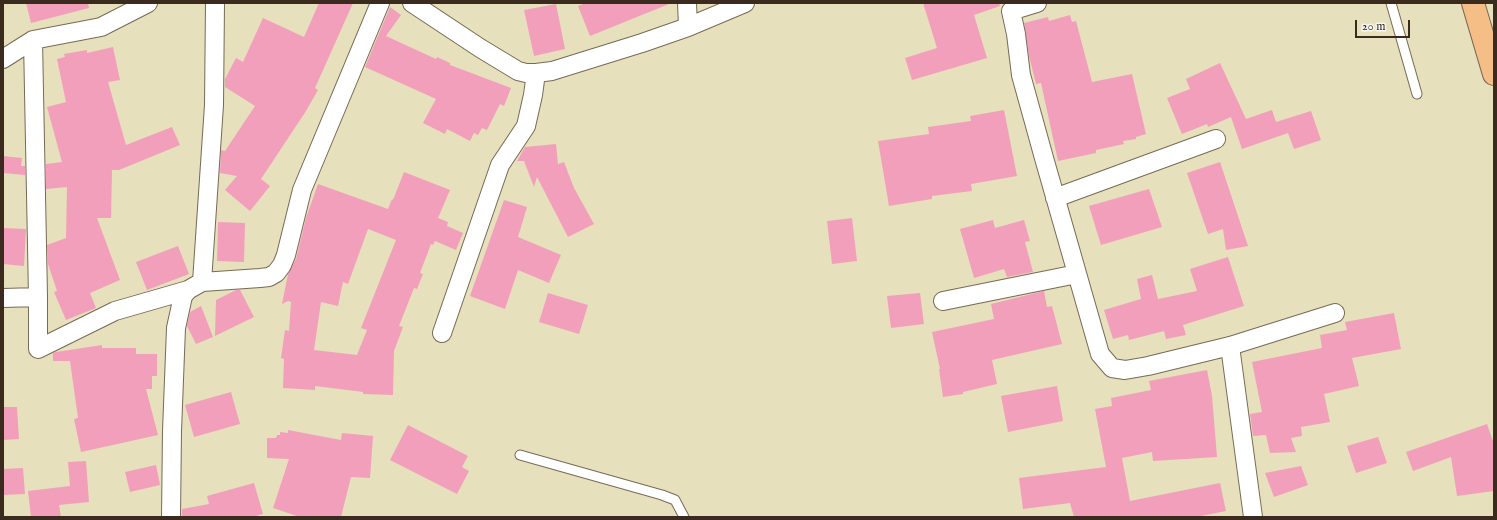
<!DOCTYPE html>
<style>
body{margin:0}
#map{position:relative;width:1497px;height:520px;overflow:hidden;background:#e6e0bc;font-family:"IM FELL English",serif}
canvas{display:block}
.frame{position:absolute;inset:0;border:4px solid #3b2a1e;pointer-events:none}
.scale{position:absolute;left:1355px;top:20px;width:55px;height:18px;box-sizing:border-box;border:2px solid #3b2a1e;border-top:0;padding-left:5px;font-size:12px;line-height:14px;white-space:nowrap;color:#3b2a1e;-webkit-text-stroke:3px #f6f6f2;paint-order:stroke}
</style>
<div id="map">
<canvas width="1497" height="520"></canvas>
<div class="frame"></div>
<div class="scale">20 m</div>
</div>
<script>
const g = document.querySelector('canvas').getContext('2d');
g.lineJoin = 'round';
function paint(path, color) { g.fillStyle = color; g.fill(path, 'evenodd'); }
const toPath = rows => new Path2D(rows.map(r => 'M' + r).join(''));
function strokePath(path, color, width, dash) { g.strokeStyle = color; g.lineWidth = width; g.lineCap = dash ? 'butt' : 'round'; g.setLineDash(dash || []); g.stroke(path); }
paint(toPath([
 [26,3,88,3,89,8,31,23],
 [319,3,353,3,315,88,318,90,306,111,261,179,270,186,250,211,225,190,237,176,220,173,221,150,225,151,255,106,225,87,225,79,236,58,243,62,263,18,304,37],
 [586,3,669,3,669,4,590,36,578,6],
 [923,3,999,3,1000,6,974,15,987,58,912,80,905,58,937,48],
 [556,4,565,49,534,56,524,10],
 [390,7,401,15,386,36,436,59,437,57,450,63,450,65,511,88,504,106,500,104,487,130,482,128,478,135,474,133,470,141,447,129,445,134,423,123,436,99,365,67],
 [1070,15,1072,22,1076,21,1092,82,1132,74,1146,134,1136,137,1136,139,1123,141,1124,144,1096,150,1096,153,1058,161,1041,83,1036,84,1029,56,1024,23,1048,17,1049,21],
 [113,47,120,80,108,82,126,145,172,127,180,145,119,170,112,170,111,218,97,218,120,280,90,293,96,308,66,320,54,292,57,291,48,264,47,245,66,238,67,187,46,189,46,164,62,162,47,107,66,102,57,59,65,57,64,54,87,50,87,53],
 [1220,63,1246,119,1272,110,1276,122,1311,111,1321,140,1294,149,1288,133,1242,149,1231,117,1208,127,1207,124,1182,134,1167,98,1190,89,1186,79],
 [1004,110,1017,176,971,184,972,191,932,196,932,199,889,206,878,141,929,134,928,127,971,121,970,116],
 [556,144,558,164,564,162,574,188,594,224,568,237,537,177,534,187,524,161,517,161,525,147],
 [3,156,22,158,21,166,25,166,25,175,3,173],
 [1220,162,1248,246,1226,250,1223,229,1208,234,1187,173],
 [404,172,450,190,438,218,448,222,447,226,463,233,456,250,435,241,433,245,431,244,420,273,423,274,417,289,414,288,399,326,403,327,394,351,393,395,363,394,363,392,315,386,315,390,283,388,284,359,281,358,285,330,289,331,291,302,288,301,282,304,288,274,296,259,306,218,318,184,388,209,392,199,393,200],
 [368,229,396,240,361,328,367,330,357,355,314,350,321,302,338,306,343,282,348,284],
 [1149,189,1162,227,1101,245,1089,206],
 [504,200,527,207,518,237,561,255,549,283,518,270,505,309,470,296],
 [852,218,857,261,832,264,827,221],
 [993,220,995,228,1024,220,1030,241,1025,242,1033,272,1007,277,1004,269,974,278,960,229],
 [218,222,245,223,244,262,217,261],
 [3,228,26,229,24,266,3,264],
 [178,246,189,274,147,290,136,262],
 [1228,257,1244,306,1183,325,1186,335,1166,339,1164,331,1129,340,1128,335,1113,339,1104,310,1141,299,1137,279,1152,275,1158,299,1197,291,1190,269],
 [236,290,240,290,254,317,215,336,216,300],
 [1044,291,1047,307,1052,306,1062,344,992,360,997,384,963,392,963,394,943,397,939,369,940,369,932,332,994,319,991,304],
 [548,293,588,305,579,334,539,322],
 [920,293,924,324,891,328,887,296],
 [201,306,213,337,196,344,187,326,190,312],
 [1394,313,1401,349,1352,358,1359,386,1324,394,1330,422,1301,427,1302,436,1291,438,1296,452,1270,453,1266,435,1253,436,1250,414,1262,412,1252,362,1322,348,1320,335,1347,330,1345,322],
 [102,345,102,348,136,348,136,354,157,354,157,376,152,376,152,389,146,389,158,435,81,452,74,419,78,418,70,361,53,361,53,353,56,352],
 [1207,370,1212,396,1217,457,1153,461,1152,452,1122,458,1130,501,1220,483,1226,511,1196,517,1074,517,1070,503,1023,509,1019,478,1106,467,1095,409,1112,406,1111,398,1151,390,1149,381],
 [1057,386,1063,421,1008,432,1001,396],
 [231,392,240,424,194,437,185,405],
 [3,407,17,407,19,439,3,440],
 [1487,424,1494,444,1494,491,1457,496,1451,457,1413,471,1406,452],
 [408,425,468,456,462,467,469,471,457,494,390,460],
 [288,430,341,440,342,433,373,436,370,478,351,477,341,517,300,517,273,508,289,459,267,458,267,438,276,438,277,435,280,435,280,432,288,433],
 [1378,437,1387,463,1356,473,1347,446],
 [86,461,89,502,59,505,61,517,31,517,28,491,70,486,68,462],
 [156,465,160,485,130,492,125,472],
 [1301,466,1308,485,1274,497,1265,473],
 [23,468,25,494,3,495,3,469],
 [254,483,263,514,252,517,182,517,182,509,209,504,207,496]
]), '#f29fbc');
const lane = toPath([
 [1391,3,1417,94],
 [520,455,662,495,675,500,684,517]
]);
const street = toPath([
 [412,3,480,48,518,71,526,73,536,73,552,71,642,43,688,27,745,3],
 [687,3,688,27],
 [1037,3,1011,11,1016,34,1021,75,1044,158,1100,354,1112,368,1125,370,1148,366,1230,346,1335,313],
 [3,59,33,40,101,27,148,3],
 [1055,198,1216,139],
 [202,282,260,278,269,277,276,273,282,265,286,255,302,190,380,3],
 [38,297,38,349,115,311,188,290],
 [3,298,38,297,33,40],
 [943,301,1077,274],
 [442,333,500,165,526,126,533,95,536,73],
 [1230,346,1253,517],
 [171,517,172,431,176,328,183,296,188,290,202,282,214,105,215,3]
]);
const highway = toPath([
 [1473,3,1494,74]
]);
strokePath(lane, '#776a55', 11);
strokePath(street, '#776a55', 20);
strokePath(highway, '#776a55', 24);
strokePath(lane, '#fff', 9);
strokePath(street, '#fff', 18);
strokePath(highway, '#f6be87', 22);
</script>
